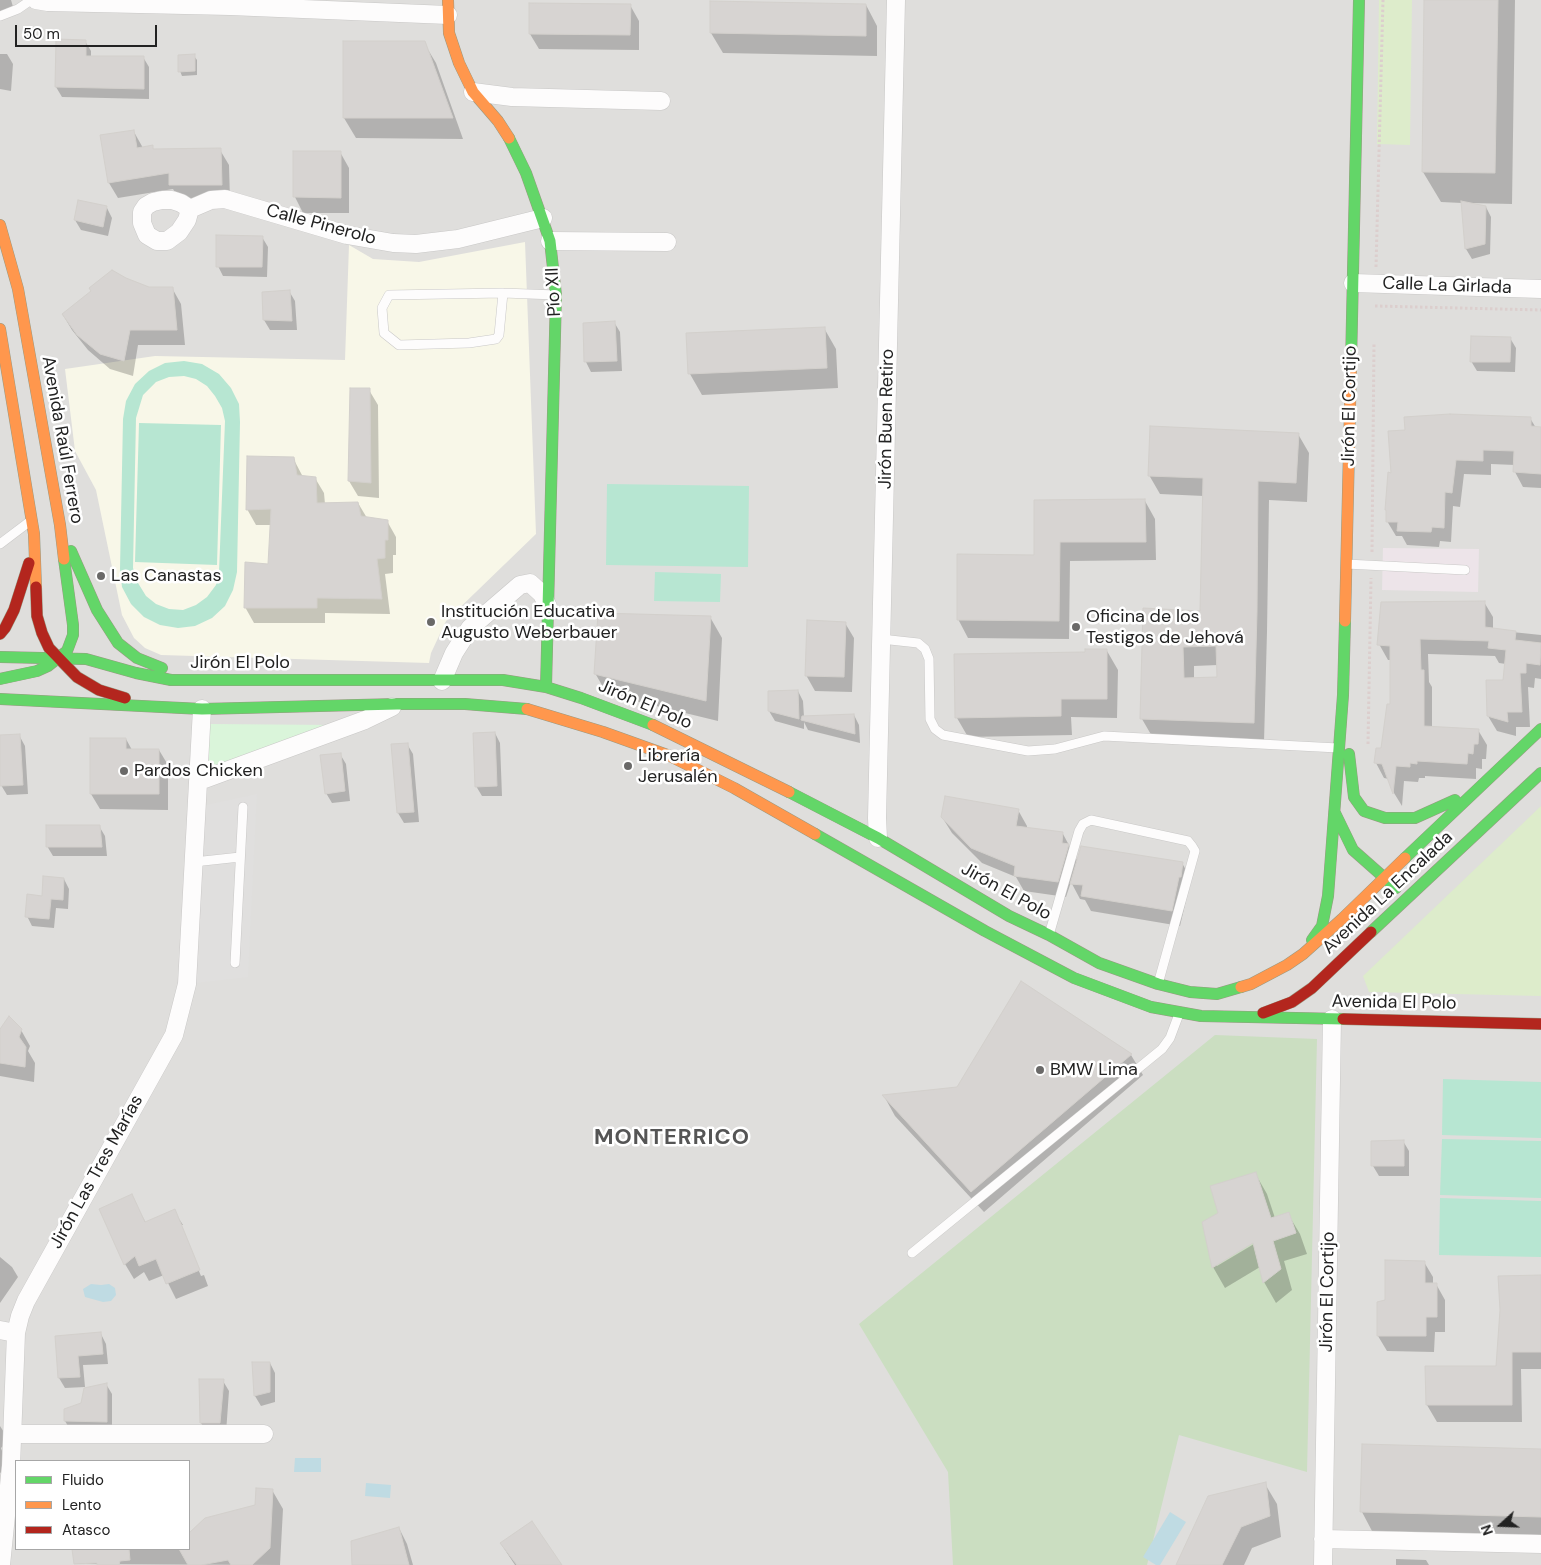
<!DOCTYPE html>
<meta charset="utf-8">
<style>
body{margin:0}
#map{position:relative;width:1541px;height:1565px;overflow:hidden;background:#f0eeeb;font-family:"DM Sans",sans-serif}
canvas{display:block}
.legend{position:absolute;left:15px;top:1460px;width:175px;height:90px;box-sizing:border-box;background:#fff;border:1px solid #a7a7a7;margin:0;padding:6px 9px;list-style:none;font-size:15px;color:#222}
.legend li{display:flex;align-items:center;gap:10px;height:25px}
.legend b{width:25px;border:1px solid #a7a7a7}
.north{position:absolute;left:1476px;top:1500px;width:50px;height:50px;-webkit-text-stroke:4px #fff;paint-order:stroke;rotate:250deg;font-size:14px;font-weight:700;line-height:20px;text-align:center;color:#222}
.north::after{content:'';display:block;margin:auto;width:18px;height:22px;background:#222;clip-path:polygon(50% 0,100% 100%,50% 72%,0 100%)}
.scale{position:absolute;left:15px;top:25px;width:142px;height:22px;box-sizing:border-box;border:2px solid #222;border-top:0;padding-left:6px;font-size:15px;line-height:18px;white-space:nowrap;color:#222;-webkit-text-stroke:4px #fff;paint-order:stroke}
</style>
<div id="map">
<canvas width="1541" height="1565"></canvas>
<ul class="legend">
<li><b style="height:6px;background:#63d668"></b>Fluido</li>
<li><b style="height:6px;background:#ff974d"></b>Lento</li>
<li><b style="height:6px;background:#b3261e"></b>Atasco</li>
</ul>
<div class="north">N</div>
<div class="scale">50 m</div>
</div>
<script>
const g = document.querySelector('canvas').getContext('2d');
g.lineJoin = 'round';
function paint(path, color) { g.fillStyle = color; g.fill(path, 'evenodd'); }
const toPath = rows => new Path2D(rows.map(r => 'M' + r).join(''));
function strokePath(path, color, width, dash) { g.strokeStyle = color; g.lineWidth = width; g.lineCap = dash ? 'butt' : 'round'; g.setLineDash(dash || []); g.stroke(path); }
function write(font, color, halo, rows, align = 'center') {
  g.font = font + ' "DM Sans",sans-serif'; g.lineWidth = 5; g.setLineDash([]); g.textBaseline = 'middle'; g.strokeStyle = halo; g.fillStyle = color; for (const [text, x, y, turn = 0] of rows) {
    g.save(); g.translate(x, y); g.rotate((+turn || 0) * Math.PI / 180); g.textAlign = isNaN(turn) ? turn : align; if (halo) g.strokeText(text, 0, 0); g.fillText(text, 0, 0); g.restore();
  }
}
paint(toPath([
 [0,0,1541,0,1541,1565,0,1565],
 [16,1461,189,1461,189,1549,16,1549]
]), '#dfdedc');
paint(toPath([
 [1383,548,1479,549,1478,592,1382,590]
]), '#ede4e9');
paint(toPath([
 [525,242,536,534,446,621,431,653,429,663,161,655,145,648,134,638,122,615,96,490,75,451,65,369,155,356,345,360,349,245,373,259,419,262]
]), '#f8f7e8');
paint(toPath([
 [1379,0,1412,0,1410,145,1377,144],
 [1541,806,1541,996,1369,992,1363,976]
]), '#ddeccb');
paint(toPath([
 [1215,1035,1317,1039,1307,1472,1179,1435,1147,1565,953,1565,948,1472,859,1324]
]), '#cbdec1');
paint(toPath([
 [210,724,334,725,208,770]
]), '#daf5da');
paint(toPath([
 [184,361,202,364,219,374,231,388,239,404,240,422,237,572,233,590,225,606,212,618,195,626,178,628,160,625,144,617,131,604,122,587,120,569,123,419,126,401,135,384,149,371,165,363],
 [184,376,196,379,207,386,215,396,222,408,225,421,219,572,216,585,207,597,196,605,183,610,169,609,156,604,146,596,138,583,133,568,136,418,143,395,156,382,169,377],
 [139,423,221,425,217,565,135,562],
 [607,484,749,486,748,567,606,565],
 [655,572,721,574,720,602,654,601],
 [1443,1079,1541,1082,1541,1138,1442,1135],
 [1442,1139,1541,1141,1541,1198,1440,1195],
 [1440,1198,1541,1201,1541,1257,1439,1255]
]), '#b7e6d2');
paint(toPath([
 [257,794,248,977,187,984,197,807]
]), '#e0dfde');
paint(toPath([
 [91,1284,101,1285,109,1284,115,1288,116,1295,111,1301,103,1302,85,1297,83,1289],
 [295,1458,321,1458,321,1472,294,1472],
 [366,1483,391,1485,390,1498,365,1496],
 [1170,1512,1186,1522,1160,1565,1156,1565,1143,1557]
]), '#bfdbe3');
paint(toPath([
 [0,0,11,0,14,10,0,15],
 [1425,0,1515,0,1512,204,1470,203,1486,207,1491,217,1490,254,1472,259,1466,249,1462,203,1441,202,1423,172],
 [630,5,639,21,639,50,539,49,530,34],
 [866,5,877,26,877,56,723,53,711,33],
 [85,41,91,51,91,57,143,57,149,67,149,99,62,97,56,87],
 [424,43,436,63,463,139,356,138,344,118],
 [0,54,7,54,13,64,11,91,0,89],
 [194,56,197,60,197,75,182,76,180,71],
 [134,132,143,148,152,147,154,150,220,150,229,165,230,200,179,200,173,189,118,198,109,183],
 [294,152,340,152,349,168,349,213,303,213,295,197],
 [107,208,112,218,108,236,81,230,75,220],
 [262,237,268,247,267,277,223,276,218,266],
 [126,279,148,288,172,288,181,304,185,345,138,345,133,376,110,369,88,350,72,330,63,315],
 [289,291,295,301,297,330,270,330,264,320],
 [614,322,620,332,622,371,591,372,586,362,584,324],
 [824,328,836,349,838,388,702,395,690,374],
 [1510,338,1516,348,1515,372,1477,371,1471,361],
 [369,390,378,405,379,498,358,496,349,481],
 [1530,418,1536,428,1541,428,1541,488,1523,487,1515,472,1515,465,1491,464,1491,475,1464,474,1460,507,1453,506,1451,542,1440,541,1439,547,1407,545,1402,536,1396,536,1387,521,1390,474],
 [1298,434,1309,453,1307,502,1269,500,1267,632,1264,742,1153,738,1142,719,1144,609,1201,612,1204,496,1160,494,1149,475],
 [1218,665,1218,678,1194,679,1194,666],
 [293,458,303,477,315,478,324,493,325,504,358,503,367,518,387,521,396,537,396,555,393,555,393,573,385,574,390,614,325,613,325,623,254,623,245,607,269,565,271,525,256,525,247,509],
 [1145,501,1155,519,1156,560,1070,561,1069,639,968,638,958,619,1036,557,1035,502],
 [1484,602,1493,617,1493,630,1541,635,1541,679,1535,678,1534,688,1528,687,1530,727,1516,727,1516,736,1497,731,1488,716,1504,681,1506,664,1499,663,1495,656,1428,654,1429,682,1432,687,1432,728,1478,730,1487,745,1486,759,1482,759,1482,769,1476,768,1476,779,1425,776,1425,778,1419,778,1418,782,1404,781,1402,806,1394,793,1389,779,1384,778,1376,763,1382,750,1391,705,1391,660,1388,660,1379,644],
 [710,617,722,638,718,721,607,694,595,673],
 [845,623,854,638,852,692,815,691,806,675],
 [1107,651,1118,670,1117,718,1071,717,1072,735,968,737,957,718,1087,653],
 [798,691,803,701,804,717,854,715,859,725,860,743,808,730,804,722,804,729,775,721,769,711],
 [495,733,500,743,502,796,482,796,476,786],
 [19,735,25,746,28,794,7,795,1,785,0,736],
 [126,739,132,750,159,750,168,765,168,810,100,809,91,794],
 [407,744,413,754,419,822,404,823,398,813],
 [340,754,346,764,350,801,332,803,326,793],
 [1018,810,1027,826,1027,829,1063,834,1078,862,1182,863,1191,879,1180,926,1091,911,1085,900,1080,899,1071,882,1066,897,1024,891,1016,877,982,863,952,833,942,817],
 [99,826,105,836,107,856,53,856,47,846],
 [64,879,69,889,68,909,56,908,54,928,32,926,27,916,43,897],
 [1021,982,1131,1055,1143,1075,984,1212,895,1116,884,1096,958,1088],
 [0,1028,1,1029,21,1030,30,1046,28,1051,35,1063,34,1082,0,1076],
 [1403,1141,1409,1151,1409,1176,1379,1176,1373,1166,1372,1142],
 [1255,1173,1267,1194,1275,1218,1288,1214,1300,1234,1307,1254,1284,1261,1292,1290,1276,1303,1264,1282,1260,1267,1225,1288,1213,1267,1220,1213],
 [1258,1239,1259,1241,1217,1266,1217,1263],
 [131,1196,146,1223,174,1211,183,1225,180,1225,201,1276,204,1275,208,1286,176,1299,164,1275,149,1281,144,1272,134,1279,125,1264,100,1210],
 [0,1257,12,1267,18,1277,0,1303],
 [1424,1262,1433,1277,1433,1284,1436,1284,1445,1300,1445,1332,1435,1332,1434,1352,1387,1351,1378,1336,1386,1301],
 [1541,1276,1541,1369,1521,1369,1522,1422,1437,1422,1427,1405,1498,1368],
 [101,1334,106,1344,108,1364,83,1365,85,1387,65,1388,59,1378,56,1337],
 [270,1363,275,1373,275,1402,261,1406,255,1396],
 [200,1381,223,1381,229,1391,226,1433,207,1433,201,1423],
 [106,1384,112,1394,112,1431,71,1431,65,1421,82,1404],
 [0,1426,9,1440,1,1448,8,1468,0,1473],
 [1363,1446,1541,1450,1541,1535,1372,1531,1362,1512],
 [1265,1484,1277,1504,1281,1537,1252,1548,1244,1565,1177,1565],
 [272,1490,283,1509,280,1565,75,1564,74,1549,189,1549,189,1535,206,1519,257,1506],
 [399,1528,407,1544,413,1565,353,1565],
 [501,1544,561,1565,515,1565],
 [1396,1559,1426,1560,1429,1565,1396,1565]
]), '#0003');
const building = toPath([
 [1424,0,1498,0,1495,173,1422,172,1424,0],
 [710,1,866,4,866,36,710,33,710,1],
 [529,3,631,4,630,35,529,34,529,3],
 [56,39,86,40,86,56,144,56,144,89,55,87,56,39],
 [343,41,425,41,453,118,343,118,343,41],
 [195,54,195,71,178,72,178,55,195,54],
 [134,130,137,148,153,145,153,149,221,148,222,185,169,185,169,173,108,183,100,135,134,130],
 [293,151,341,151,341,198,293,197,293,151],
 [78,200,107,206,103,227,74,220,78,200],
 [1461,201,1486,206,1485,244,1465,249,1461,201],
 [216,235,263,236,262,267,216,267,216,235],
 [112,270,126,278,149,287,173,287,177,330,130,330,124,361,100,354,77,335,62,314,91,291,89,288,112,270],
 [290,290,292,321,263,320,262,292,290,290],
 [615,321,617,361,584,362,583,323,615,321],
 [825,327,827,368,688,374,686,333,825,327],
 [1471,336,1511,337,1510,362,1470,362,1471,336],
 [350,388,370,388,371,483,348,481,350,388],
 [1450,414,1531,417,1531,426,1541,427,1541,474,1513,472,1514,451,1483,450,1483,461,1456,460,1452,493,1445,492,1444,528,1432,527,1431,532,1397,531,1398,522,1386,522,1386,510,1385,510,1388,472,1391,473,1388,431,1405,430,1404,417,1450,414],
 [1150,426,1299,433,1296,483,1258,481,1257,612,1254,723,1140,719,1143,608,1200,611,1203,478,1148,476,1150,426],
 [1216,646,1217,677,1184,678,1183,647,1216,646],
 [247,456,294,457,297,475,316,477,317,503,358,502,361,516,388,520,388,540,385,540,385,558,377,559,382,599,317,598,317,608,244,608,245,562,268,564,271,509,246,510,247,456],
 [1145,499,1146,542,1060,542,1059,621,957,620,957,554,1034,555,1034,500,1145,499],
 [1485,601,1485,627,1516,631,1515,640,1541,643,1540,665,1526,663,1526,673,1520,673,1522,712,1507,712,1508,722,1487,716,1486,680,1503,680,1506,650,1488,648,1489,641,1420,639,1421,670,1424,670,1424,726,1479,729,1478,744,1474,744,1473,754,1468,753,1467,764,1417,761,1417,764,1410,763,1410,767,1396,766,1393,794,1382,764,1374,763,1376,748,1381,748,1387,704,1390,704,1390,646,1377,645,1381,602,1485,601],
 [598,613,711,616,706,701,594,674,598,613],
 [807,620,846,622,844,677,805,676,807,620],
 [1085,649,1107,649,1107,699,1061,699,1061,716,955,718,954,654,1085,652,1085,649],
 [798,690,799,719,768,711,768,691,798,690],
 [854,714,855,734,801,720,802,716,854,714],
 [495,732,497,786,475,787,473,733,495,732],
 [20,734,23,785,0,786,0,735,20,734],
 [90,738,126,738,126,749,159,749,159,794,90,794,90,738],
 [408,743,414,812,397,813,391,744,408,743],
 [341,753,345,791,325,794,320,755,341,753],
 [945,796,1019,809,1016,826,1063,832,1062,843,1069,844,1058,882,1014,876,1015,866,971,848,941,817,945,796],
 [46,825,100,825,102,847,46,847,46,825],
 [1081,846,1183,862,1181,877,1179,877,1172,911,1081,896,1083,885,1070,884,1081,846],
 [43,876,64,878,63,900,51,899,49,919,25,917,27,894,42,896,43,876],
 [1021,981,1132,1054,971,1192,882,1095,957,1087,1021,981],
 [9,1016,22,1029,19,1037,26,1047,25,1067,0,1063,0,1029,9,1016],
 [1404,1140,1404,1166,1371,1166,1371,1141,1404,1140],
 [1256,1172,1271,1218,1289,1212,1296,1233,1273,1241,1281,1269,1263,1283,1253,1243,1212,1268,1202,1222,1218,1213,1210,1186,1256,1172],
 [132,1194,145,1222,175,1209,200,1270,166,1284,156,1259,139,1266,135,1256,124,1265,99,1209,132,1194],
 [1385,1260,1425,1261,1425,1283,1437,1283,1437,1317,1426,1317,1426,1336,1377,1336,1377,1302,1385,1300,1385,1260],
 [1541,1275,1541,1352,1512,1352,1512,1405,1426,1405,1425,1366,1496,1366,1500,1310,1498,1276,1541,1275],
 [101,1332,103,1354,78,1356,80,1377,58,1378,55,1336,101,1332],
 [252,1362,270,1362,270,1392,254,1396,252,1362],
 [199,1379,224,1379,220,1423,200,1423,199,1379],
 [107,1383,107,1422,64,1421,64,1409,81,1403,84,1388,107,1383],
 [1362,1444,1541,1449,1541,1517,1360,1512,1362,1444],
 [1266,1482,1270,1516,1241,1527,1222,1565,1176,1565,1208,1496,1266,1482],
 [256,1488,273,1489,270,1548,252,1565,231,1565,228,1560,201,1565,188,1565,179,1549,189,1549,189,1533,205,1518,255,1505,256,1488],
 [532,1521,562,1565,517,1565,500,1543,532,1521],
 [399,1527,409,1565,352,1565,351,1541,399,1527],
 [72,1549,129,1549,130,1560,120,1561,119,1565,97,1565,97,1563,74,1564,72,1549]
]);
paint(building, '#d7d4d2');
strokePath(building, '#d3d0cc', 1);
const lane = toPath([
 [0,16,18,9,31,0],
 [503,293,499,335,496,339,469,343,399,345,384,333,382,308,389,295,503,293,556,295],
 [0,544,29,522],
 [1346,564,1465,570],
 [881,639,918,643,925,649,929,659,930,719,935,729,943,735,1028,751,1055,749,1104,736,1338,748],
 [194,862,240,857],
 [1049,935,1079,831,1083,824,1091,820,1188,841,1192,846,1195,851,1158,984],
 [235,963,243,807],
 [912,1253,1162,1049,1170,1038,1179,1014]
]);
const street = toPath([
 [36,0,48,2,230,6,448,15],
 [473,92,512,97,661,101],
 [162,200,172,200,181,203,190,209,187,220,179,232,167,241,157,241,147,235,142,223,142,212,146,206,153,202,162,200],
 [190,209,211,200,225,199,347,235,393,243,416,244,458,239,543,218],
 [550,241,667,242],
 [1353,283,1541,289],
 [442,681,454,653,470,628,520,585,530,583,542,594,548,607],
 [199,781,365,720,392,707],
 [878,838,877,818,896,0],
 [0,1330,16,1333],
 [13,1434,264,1434],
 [1323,1539,1541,1544],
 [1,1565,11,1466,16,1333,20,1316,26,1301,174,1035,187,984,202,709],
 [1323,1565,1332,1019]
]);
const fast = toPath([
 [509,138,526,173,550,241,556,295,546,687],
 [1351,364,1359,0],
 [71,551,97,610,118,643,137,658,162,668],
 [0,657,86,659,136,673,171,680,503,680,546,687,581,698,653,725],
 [0,679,37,671,48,666,67,651,73,635,73,625,64,559],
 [0,699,202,709,397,704,465,704,527,709],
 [1349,754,1354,797,1364,811,1385,818,1415,818,1455,800],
 [789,792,878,838,1009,916,1049,935,1099,963,1158,984,1190,992,1217,994,1241,987],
 [1335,813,1353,850,1396,888],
 [815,834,985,931,1074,978,1151,1007,1201,1016,1343,1019],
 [1405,858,1541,729],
 [1371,932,1541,773],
 [1312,940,1322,926,1328,896,1343,695,1345,621]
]);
const slow = toPath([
 [448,0,449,33,459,63,473,92,498,121,509,138],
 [0,225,18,289,60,525,64,559],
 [0,329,34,534,36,587],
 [1345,621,1351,364],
 [527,709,603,732,670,756,734,788,815,834],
 [653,725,789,792],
 [1241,987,1251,984,1287,965,1303,954,1342,919,1405,858]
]);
const jam = toPath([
 [36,587,37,616,42,633,49,648,77,677,99,690,125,698],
 [0,634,5,628,14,610,29,563],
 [1263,1013,1292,1002,1312,988,1371,932],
 [1343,1019,1541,1024]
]);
strokePath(lane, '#c9c8c7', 10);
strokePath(street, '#c9c8c7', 19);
strokePath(fast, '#999a82', 12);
strokePath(slow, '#999a82', 12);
strokePath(jam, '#999a82', 12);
strokePath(toPath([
 [1376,267,1383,0],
 [1375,306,1541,310],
 [1372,552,1374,343],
 [1368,744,1371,578]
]), '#dccecd', 3, [2.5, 2.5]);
strokePath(lane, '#fdfcfc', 9);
strokePath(street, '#fdfcfc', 18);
strokePath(fast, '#63d668', 11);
strokePath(slow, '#ff974d', 11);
strokePath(jam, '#b3261e', 11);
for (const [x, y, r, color] of [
 [101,576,5,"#6a6968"],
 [431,622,5,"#6a6968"],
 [1076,627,5,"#6a6968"],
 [628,766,5,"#6a6968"],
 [124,771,5,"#6a6968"],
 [1040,1070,5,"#6a6968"]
]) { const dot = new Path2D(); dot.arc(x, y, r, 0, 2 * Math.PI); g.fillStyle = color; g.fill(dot); strokePath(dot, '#fff', 2); }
write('18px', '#222', '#fff', [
 ["Calle Pinerolo",321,225,15],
 ["Calle La Girlada",1447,286,2],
 ["Pío XII",554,292,-93],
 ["Jirón El Cortijo",1350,406,-89],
 ["Jirón Buen Retiro",887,419,-89],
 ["Avenida Raúl Ferrero",62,440,80],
 ["Jirón El Polo",240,663],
 ["Jirón El Polo",645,705,23],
 ["Jirón El Polo",1006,892,29],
 ["Avenida La Encalada",1388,893,-43],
 ["Avenida El Polo",1394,1003,1],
 ["Jirón Las Tres Marías",97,1172,-61],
 ["Jirón El Cortijo",1328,1292,-89]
]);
write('18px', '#222', '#fff', [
 ["Las Canastas",111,576],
 ["Institución Educativa",441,612],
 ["Augusto Weberbauer",441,633],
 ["Oficina de los",1086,617],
 ["Testigos de Jehová",1086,638],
 ["Librería",638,756],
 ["Jerusalén",638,777],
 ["Pardos Chicken",134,771],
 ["BMW Lima",1050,1070]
], 'left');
g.letterSpacing = '1px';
write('bold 22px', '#555', '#fff', [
 ["MONTERRICO",672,1138]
]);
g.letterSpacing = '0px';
</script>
